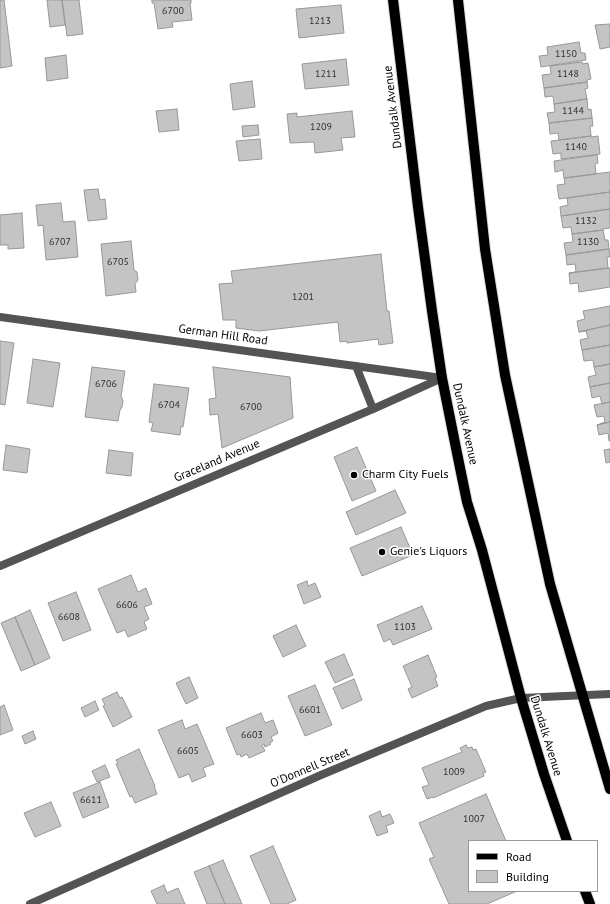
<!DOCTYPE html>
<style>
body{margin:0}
#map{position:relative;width:610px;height:904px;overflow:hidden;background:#fff;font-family:"PT Sans",sans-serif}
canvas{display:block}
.legend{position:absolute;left:468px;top:840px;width:130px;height:52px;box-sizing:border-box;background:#fff;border:1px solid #999;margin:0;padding:5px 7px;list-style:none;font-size:12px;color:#000}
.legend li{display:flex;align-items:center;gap:8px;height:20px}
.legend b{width:20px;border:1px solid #999}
</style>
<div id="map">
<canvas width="610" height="904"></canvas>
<ul class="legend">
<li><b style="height:5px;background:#000"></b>Road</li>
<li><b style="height:11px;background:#c4c4c4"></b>Building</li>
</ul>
</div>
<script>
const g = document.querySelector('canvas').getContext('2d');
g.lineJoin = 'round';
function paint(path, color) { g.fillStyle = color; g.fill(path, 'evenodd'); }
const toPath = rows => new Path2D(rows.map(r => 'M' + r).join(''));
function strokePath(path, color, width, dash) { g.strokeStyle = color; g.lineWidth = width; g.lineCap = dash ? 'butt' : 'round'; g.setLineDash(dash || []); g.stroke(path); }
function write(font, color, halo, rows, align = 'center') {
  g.font = font + ' "PT Sans",sans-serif'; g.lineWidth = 3; g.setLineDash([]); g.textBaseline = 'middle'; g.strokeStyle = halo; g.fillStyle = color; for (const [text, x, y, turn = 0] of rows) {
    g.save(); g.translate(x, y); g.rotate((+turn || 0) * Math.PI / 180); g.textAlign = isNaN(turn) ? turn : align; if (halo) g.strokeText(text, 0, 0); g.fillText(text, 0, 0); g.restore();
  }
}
const building = toPath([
 [0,0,4,0,12,66,0,68,0,0],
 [47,0,62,0,65,25,50,27,47,0],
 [62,0,79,0,83,34,67,36,62,0],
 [152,0,191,0,191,3,190,3,192,20,172,22,173,27,158,29,154,3,152,3,152,0],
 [341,5,344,33,299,38,296,9,341,5],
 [610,24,610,47,600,49,595,25,610,24],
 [579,42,581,53,585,53,586,60,541,67,539,56,548,55,547,47,579,42],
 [66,55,68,78,47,81,45,58,66,55],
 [346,59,349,85,305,89,302,64,346,59],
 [582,62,582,64,588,63,591,79,587,80,587,82,544,88,542,75,551,74,550,66,582,62],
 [252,81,255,107,233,110,230,84,252,81],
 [587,82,588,88,585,89,587,99,554,104,553,96,545,97,544,88,587,82],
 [587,99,588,110,591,109,592,118,549,123,547,113,555,112,554,104,587,99],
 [177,109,179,130,159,132,156,111,177,109],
 [352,111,355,137,341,138,343,150,315,153,314,142,290,143,287,114,297,113,297,117,352,111],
 [592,118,593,126,590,126,591,136,559,140,558,133,550,134,549,123,592,118],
 [258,125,259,135,243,137,242,126,258,125],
 [591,136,591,137,598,136,600,154,561,159,561,153,553,154,551,141,591,136],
 [260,139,262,159,239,161,236,141,260,139],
 [597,155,598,163,595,164,596,174,564,178,563,170,555,172,554,161,597,155],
 [610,172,610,192,559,199,557,185,565,184,564,178,610,172],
 [98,189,100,200,105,199,107,219,88,221,84,190,98,189],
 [610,192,610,209,561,216,560,207,568,205,567,198,610,192],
 [61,203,63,222,75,221,78,257,46,260,43,225,38,226,36,205,61,203],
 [610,209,610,228,603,229,603,230,572,234,571,227,563,228,561,216,610,209],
 [22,213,24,248,8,249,8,245,0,245,0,215,22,213],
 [603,230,605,240,608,240,609,249,566,255,564,243,573,242,572,234,603,230],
 [131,241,134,270,137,272,138,280,135,284,136,292,106,296,101,244,131,241],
 [609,249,610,257,607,257,608,268,569,273,576,272,575,264,567,265,566,255,609,249],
 [381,254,387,311,389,311,393,343,379,345,378,339,347,343,347,341,340,342,338,322,259,331,236,328,236,320,223,320,219,284,233,283,231,271,381,254],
 [610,268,610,287,579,292,578,283,570,284,569,273,610,268],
 [610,306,610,325,579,332,577,321,585,319,583,311,610,306],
 [610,325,610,345,582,350,580,340,588,338,586,331,579,332,610,325],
 [0,341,14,343,5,405,0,404,0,341],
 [610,345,610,364,594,367,593,360,584,361,582,350,610,345],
 [33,359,60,363,53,407,27,403,33,359],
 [610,364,610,383,590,387,588,377,596,375,594,367,610,364],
 [92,367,125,371,121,396,123,401,122,407,120,410,118,421,85,417,92,367],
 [213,367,290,377,293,418,222,448,218,414,210,415,209,399,216,398,213,367],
 [610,383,610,402,602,404,600,396,592,398,590,387,610,383],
 [154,384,189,388,183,427,181,426,180,435,151,431,153,423,149,422,154,384],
 [610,402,610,422,597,425,605,422,604,416,597,417,594,405,610,402],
 [610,422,610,441,609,441,608,433,599,435,597,425,610,422],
 [6,445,30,449,27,473,3,470,6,445],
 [357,447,376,491,352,501,334,457,357,447],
 [610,449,610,462,606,463,604,450,610,449],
 [109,450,133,453,131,476,106,473,109,450],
 [395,490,406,513,356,535,346,512,395,490],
 [401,527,413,555,362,576,350,548,401,527],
 [131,575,138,592,146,588,152,604,144,607,149,619,144,622,147,629,128,637,125,630,117,633,98,589,131,575],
 [307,581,308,586,315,583,321,597,304,604,297,585,307,581],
 [76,592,91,630,63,641,48,603,76,592],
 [422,606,432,629,393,645,390,639,384,642,377,625,422,606],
 [30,610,50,658,35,665,15,617,30,610],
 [15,617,35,665,21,671,1,623,15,617],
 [296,625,306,646,283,657,273,636,296,625],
 [344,654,353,675,335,683,325,662,344,654],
 [428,655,437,677,435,678,438,686,412,698,408,689,412,687,403,666,428,655],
 [189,677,198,698,186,704,176,683,189,677],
 [354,679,362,700,342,709,333,688,354,679],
 [315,685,332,725,305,736,288,696,315,685],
 [117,692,120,698,122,697,132,717,113,727,103,706,105,705,102,699,117,692],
 [95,701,99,710,85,717,81,708,95,701],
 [4,705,13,730,0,735,0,707,4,705],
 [261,713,265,723,273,720,278,733,271,737,273,741,270,742,271,744,265,747,264,744,262,745,265,751,249,758,247,754,241,757,240,754,237,755,226,728,261,713],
 [182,720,185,729,197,724,214,764,203,768,206,776,192,782,189,774,179,778,158,730,182,720],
 [33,731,36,739,25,744,22,736,33,731],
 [466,745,468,748,472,747,473,750,476,749,486,772,483,773,484,776,433,798,433,797,427,799,422,787,429,785,422,768,462,752,460,748,466,745],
 [139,749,155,786,154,786,157,794,135,803,132,796,130,797,116,764,118,763,116,760,139,749],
 [105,765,110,777,97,782,92,771,105,765],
 [100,782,109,807,83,818,73,793,100,782],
 [486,794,506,841,469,841,469,891,517,891,487,904,449,904,429,859,434,857,419,823,486,794],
 [51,802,61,826,35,837,24,813,51,802],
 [380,811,382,817,390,814,394,823,386,826,388,832,377,836,369,816,380,811],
 [273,846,296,900,287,904,271,904,250,856,273,846],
 [223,860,226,867,242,904,225,904,209,866,223,860],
 [209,866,225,904,207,904,194,872,209,866],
 [164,885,167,893,178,888,185,904,157,904,151,891,164,885]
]);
paint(building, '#c4c4c4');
strokePath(building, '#989898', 1);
const primary = toPath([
 [393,0,418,207,432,311,442,378,457,453,467,502,482,550,521,698,544,774,567,841],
 [458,0,485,249,505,375,550,584,610,789],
 [585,891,590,904]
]);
strokePath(primary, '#dbdbdb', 12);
strokePath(toPath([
 [0,566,373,409,442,378],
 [30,904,321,775,486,706,521,698]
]), '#545454', 8);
strokePath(toPath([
 [0,317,442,378],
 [356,366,373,409],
 [521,698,610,694]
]), '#545454', 8);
strokePath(primary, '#000', 10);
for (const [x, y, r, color] of [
 [354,475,4,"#000"],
 [382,552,4,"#000"]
]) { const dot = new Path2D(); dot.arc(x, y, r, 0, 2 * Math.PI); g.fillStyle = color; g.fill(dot); strokePath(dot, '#fff', 1.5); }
write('10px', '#313131', null, [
 ["6700",173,11],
 ["1213",320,21],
 ["1150",566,54],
 ["1211",326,74],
 ["1148",568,74],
 ["1144",573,111],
 ["1209",321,127],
 ["1140",576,147],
 ["1132",586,221],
 ["6707",60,242],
 ["1130",588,242],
 ["6705",118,262],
 ["1201",303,297],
 ["6706",106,384],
 ["6704",169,405],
 ["6700",251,407],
 ["6606",127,605],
 ["6608",69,617],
 ["1103",405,627],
 ["6601",310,710],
 ["6603",252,735],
 ["6605",188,751],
 ["1009",454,772],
 ["6611",91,800],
 ["1007",474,819]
]);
write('12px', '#000', '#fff', [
 ["Dundalk Avenue",393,107,-97],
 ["German Hill Road",223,335,8],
 ["Dundalk Avenue",465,424,78],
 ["Graceland Avenue",217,461,-23],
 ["Dundalk Avenue",546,736,73],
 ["O'Donnell Street",310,768,-23]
]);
write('12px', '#000', '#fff', [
 ["Charm City Fuels",362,475],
 ["Genie's Liquors",390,552]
], 'left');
</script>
